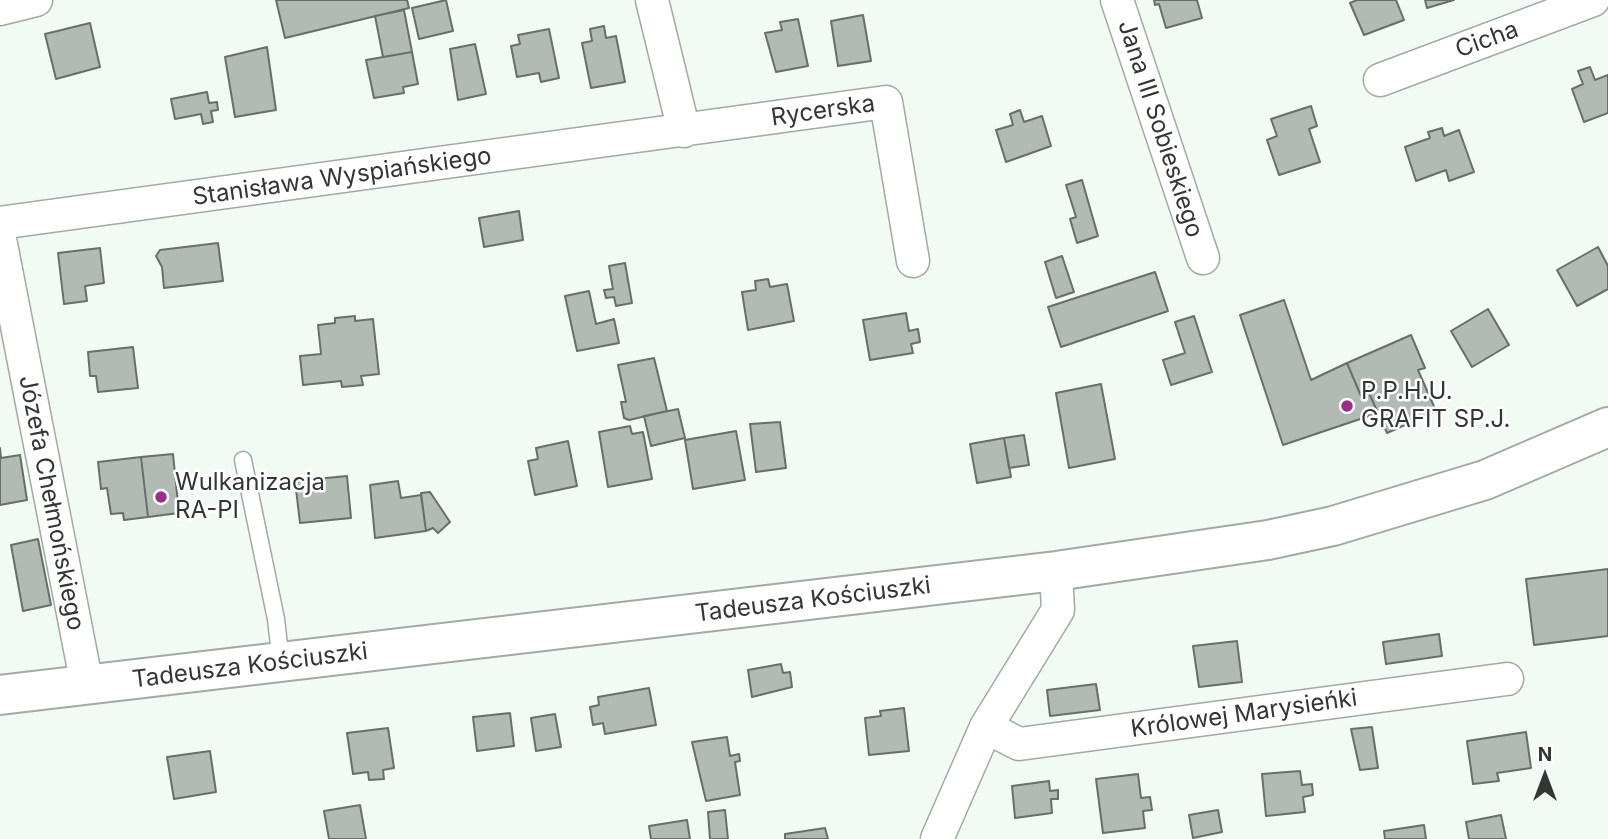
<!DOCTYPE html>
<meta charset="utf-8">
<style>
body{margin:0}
#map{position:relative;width:1608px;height:839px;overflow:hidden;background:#f1fbf4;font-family:Inter,sans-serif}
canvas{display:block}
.north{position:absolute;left:1510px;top:741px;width:70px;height:70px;-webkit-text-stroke:5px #fff;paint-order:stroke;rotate:0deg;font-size:19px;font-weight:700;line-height:28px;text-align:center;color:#323634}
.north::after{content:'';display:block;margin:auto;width:24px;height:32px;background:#323634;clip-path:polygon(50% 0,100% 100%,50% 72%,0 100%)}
</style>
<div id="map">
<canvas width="1608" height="839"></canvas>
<div class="north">N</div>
</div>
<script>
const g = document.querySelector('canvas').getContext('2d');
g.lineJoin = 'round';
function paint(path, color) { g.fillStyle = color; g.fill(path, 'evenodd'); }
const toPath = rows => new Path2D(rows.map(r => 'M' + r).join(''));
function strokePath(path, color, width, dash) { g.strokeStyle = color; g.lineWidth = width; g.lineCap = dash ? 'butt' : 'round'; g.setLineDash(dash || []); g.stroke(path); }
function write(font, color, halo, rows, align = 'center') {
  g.font = font + ' Inter,sans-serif'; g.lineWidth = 5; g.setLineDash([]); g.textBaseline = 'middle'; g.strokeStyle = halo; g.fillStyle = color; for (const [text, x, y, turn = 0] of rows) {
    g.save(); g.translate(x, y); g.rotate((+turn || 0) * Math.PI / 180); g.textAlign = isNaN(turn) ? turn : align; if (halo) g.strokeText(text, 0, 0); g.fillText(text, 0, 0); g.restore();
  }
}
const building = toPath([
 [276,0,407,0,409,8,285,38,276,0],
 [446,0,453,31,419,39,412,8,446,0],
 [1154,0,1197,0,1202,18,1166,28,1159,4,1155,5,1154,0],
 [1357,0,1396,0,1404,20,1364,35,1350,3,1357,0],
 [1425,0,1454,0,1427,8,1425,0],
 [404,10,412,52,383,57,375,16,404,10],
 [863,15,871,61,838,66,831,21,863,15],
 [798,19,808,66,776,72,765,33,782,30,780,22,798,19],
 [90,23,100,67,56,79,45,34,90,23],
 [604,26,606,38,616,36,625,82,591,88,582,43,592,41,590,29,604,26],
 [549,29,559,78,541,82,539,73,517,77,511,46,520,44,518,35,549,29],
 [475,44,486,94,458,100,450,49,475,44],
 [267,47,276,110,235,117,225,57,267,47],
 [412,52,418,84,403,87,404,93,374,98,366,60,412,52],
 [1590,67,1595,80,1608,75,1608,113,1584,122,1572,89,1583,84,1578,71,1590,67],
 [207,92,209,103,217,102,218,110,211,111,213,122,203,124,201,114,175,119,171,99,207,92],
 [1311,106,1317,126,1309,129,1320,162,1279,175,1267,140,1277,136,1271,119,1311,106],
 [1020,110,1024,122,1042,116,1051,146,1006,162,996,130,1013,125,1010,114,1020,110],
 [1442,128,1444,136,1459,130,1474,172,1449,181,1446,170,1416,181,1405,147,1430,138,1428,132,1442,128],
 [1082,180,1098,236,1077,243,1070,219,1076,217,1066,185,1082,180],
 [519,211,523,240,484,247,479,218,519,211],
 [218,243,223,281,164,288,162,267,156,256,160,250,218,243],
 [1598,247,1608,266,1608,289,1577,306,1557,270,1598,247],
 [100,248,104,283,85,286,87,301,64,304,58,253,100,248],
 [1062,256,1074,292,1056,298,1045,262,1062,256],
 [625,263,632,303,616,306,614,297,606,298,604,290,613,289,609,266,625,263],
 [1155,272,1168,311,1061,347,1048,307,1155,272],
 [768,279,770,287,787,284,794,321,748,330,742,292,756,290,755,281,768,279],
 [589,291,596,324,614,319,619,343,577,351,565,296,589,291],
 [1284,300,1311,380,1347,363,1361,396,1369,393,1378,413,1283,445,1240,315,1284,300],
 [1488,309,1509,345,1472,367,1451,331,1488,309],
 [906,313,909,331,918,329,920,342,911,344,913,353,870,360,863,320,906,313],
 [355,316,355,321,373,319,379,374,361,376,363,385,342,387,341,381,303,385,300,356,321,354,318,325,335,323,335,318,355,316],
 [1194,316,1212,372,1171,385,1163,360,1185,353,1175,322,1194,316],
 [1411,335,1425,368,1418,370,1436,411,1387,433,1369,393,1361,396,1347,363,1411,335],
 [133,347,138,388,98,392,96,376,90,376,88,352,133,347],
 [654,358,667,411,629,420,624,418,621,402,626,402,618,365,654,358],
 [1101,384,1115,459,1069,468,1056,393,1101,384],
 [678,409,685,438,651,446,644,416,678,409],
 [780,422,786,468,756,472,750,424,780,422],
 [630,426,632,434,643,432,652,479,608,487,599,432,630,426],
 [736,431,745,480,693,489,685,440,736,431],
 [1024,435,1029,465,1009,468,1004,438,1024,435],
 [1004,438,1011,477,977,483,970,444,1004,438],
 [568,441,577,486,535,495,528,461,538,459,536,448,568,441],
 [0,448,1,458,20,455,27,500,0,505,0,448],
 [173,454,179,513,148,517,141,457,173,454],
 [141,457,148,517,124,520,123,513,111,514,107,488,101,489,98,462,141,457],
 [347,476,351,518,300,523,295,481,347,476],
 [398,481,401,498,421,495,426,531,375,538,370,485,398,481],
 [430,492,450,522,438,533,433,528,426,531,421,493,430,492],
 [38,539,51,605,23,611,11,545,38,539],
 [1608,569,1608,636,1534,645,1526,579,1608,569],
 [1439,634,1442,656,1386,664,1383,642,1439,634],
 [1237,641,1242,682,1199,687,1193,646,1237,641],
 [781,664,783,673,790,672,792,687,752,697,748,670,781,664],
 [1096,684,1100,710,1050,716,1047,690,1096,684],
 [649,688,656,725,605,734,603,723,593,725,590,707,599,705,598,697,649,688],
 [904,708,909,751,869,755,865,718,881,716,880,711,904,708],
 [510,713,514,746,477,751,473,717,510,713],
 [555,714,561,747,536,751,531,718,555,714],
 [1372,727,1378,768,1360,770,1351,729,1372,727],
 [388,728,394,768,383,770,384,779,369,780,368,772,353,774,347,733,388,728],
 [1526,732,1531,768,1497,773,1499,781,1473,784,1467,741,1526,732],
 [727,737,730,756,739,754,740,761,735,762,740,795,706,801,692,742,727,737],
 [210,751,216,792,174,799,167,757,210,751],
 [1300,771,1302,785,1312,784,1313,795,1303,797,1305,812,1266,816,1262,774,1300,771],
 [1138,774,1141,798,1150,797,1152,810,1143,811,1145,828,1103,833,1096,779,1138,774],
 [1049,781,1050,791,1058,790,1058,799,1051,799,1052,813,1015,818,1012,786,1049,781],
 [360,805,366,839,329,839,324,811,360,805],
 [725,810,728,839,710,839,708,812,725,810],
 [1218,810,1222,832,1193,838,1189,815,1218,810],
 [1501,815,1506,839,1469,839,1466,822,1501,815],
 [687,820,690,839,651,839,649,826,687,820],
 [1424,825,1426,839,1385,839,1384,831,1424,825],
 [825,828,828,839,785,839,785,834,825,828]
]);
paint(building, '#b1bbb4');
strokePath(building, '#666f69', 2);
const service = toPath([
 [243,460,276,619,281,663]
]);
const minor = toPath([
 [652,0,684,131],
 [1117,0,1203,258],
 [0,9,36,0],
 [1380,80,1593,0],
 [0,223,886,102,913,261],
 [0,239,87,685],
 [986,727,1019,744,1507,679],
 [937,839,986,727,1058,610,1056,571]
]);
const secondary = toPath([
 [0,695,1056,571,1268,540,1333,526,1485,480,1608,427]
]);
strokePath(service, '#a1aaa4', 19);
strokePath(minor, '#a1aaa4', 35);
strokePath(secondary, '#a1aaa4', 42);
strokePath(service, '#fff', 16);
strokePath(minor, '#fff', 32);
strokePath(secondary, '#fff', 38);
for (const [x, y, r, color] of [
 [1347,406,7,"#9d2d8b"],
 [161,497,7,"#9d2d8b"]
]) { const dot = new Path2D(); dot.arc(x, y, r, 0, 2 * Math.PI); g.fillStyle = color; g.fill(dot); strokePath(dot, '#fff', 2.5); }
write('24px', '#323634', '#fff', [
 ["Cicha",1487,40,-20],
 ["Rycerska",823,111,-8],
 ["Jana III Sobieskiego",1160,129,72],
 ["Stanisława Wyspiańskiego",342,177,-8],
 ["Józefa Chełmońskiego",51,503,79],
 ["Tadeusza Kościuszki",813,600,-7],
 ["Tadeusza Kościuszki",250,666,-7],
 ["Królowej Marysieńki",1244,714,-8]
]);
write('24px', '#323634', '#fff', [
 ["P.P.H.U.",1361,392],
 ["GRAFIT SP.J.",1361,420],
 ["Wulkanizacja",175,483],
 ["RA-PI",175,511]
], 'left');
</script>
